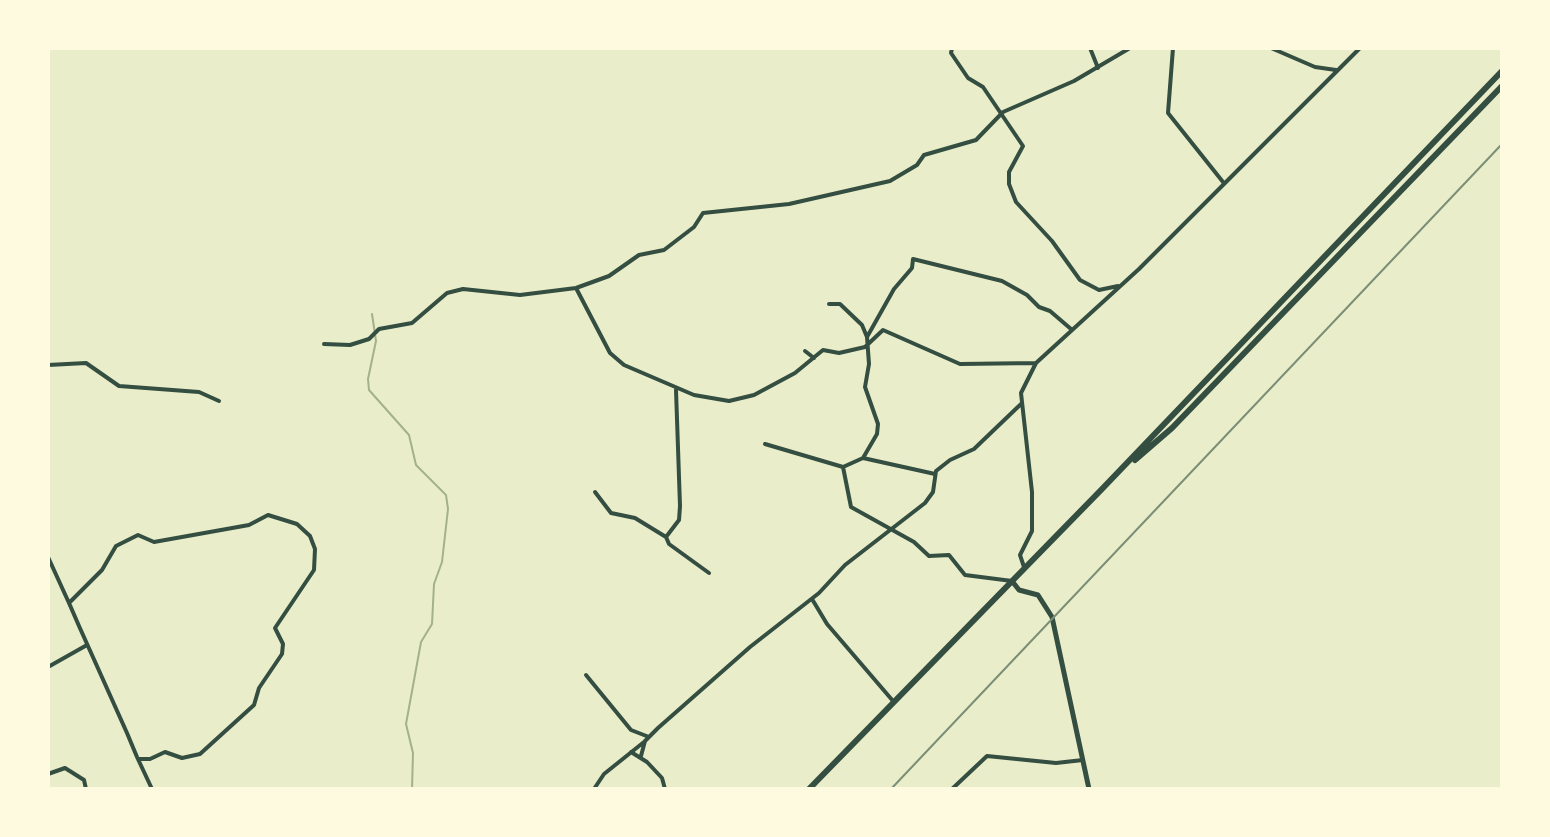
<!DOCTYPE html>
<style>
body{margin:0}
#map{position:relative;width:1550px;height:837px;overflow:hidden;background:#e9edc9;font-family:"Alegreya Sans",sans-serif}
canvas{display:block}
.frame{position:absolute;inset:0;border:50px solid #fefae0;pointer-events:none}
</style>
<div id="map">
<canvas width="1550" height="837"></canvas>
<div class="frame"></div>
</div>
<script>
const g = document.querySelector('canvas').getContext('2d');
g.lineJoin = 'round';
const toPath = rows => new Path2D(rows.map(r => 'M' + r).join(''));
function strokePath(path, color, width, dash) { g.strokeStyle = color; g.lineWidth = width; g.lineCap = dash ? 'butt' : 'round'; g.setLineDash(dash || []); g.stroke(path); }
strokePath(toPath([
 [372,314,376,341,368,379,369,390,409,435,416,465,446,495,448,509,442,562,434,584,432,624,421,642,406,724,413,753,412,789]
]), '#a3b18a', 2);
strokePath(toPath([
 [952,48,951,53,968,78,983,87,1023,146,1009,172,1009,184,1016,202,1052,241,1080,280,1099,290,1118,286],
 [1090,48,1098,68],
 [1173,48,1168,113,1223,182],
 [1271,48,1315,67,1336,70],
 [576,288,610,353,624,365,694,395,729,401,754,395,795,373,823,350,839,353,865,347,883,330,960,364,1036,363],
 [829,304,840,304,862,325,867,337],
 [324,344,350,345,369,339,379,329,412,323,447,293,463,289,520,295,576,288,609,276,639,255,664,250,694,227,703,213,789,204,890,181,917,165,924,155,976,140,1003,112,1074,81,1130,48],
 [805,351,814,358],
 [48,365,86,363,119,386,199,392,219,401],
 [676,390,680,506,679,520,666,537,669,544,709,573],
 [765,444,843,467,863,458,935,474],
 [863,458,877,434,878,424,865,387,869,364,867,337,894,289,912,268,913,259,1002,281,1027,295,1039,307,1050,311,1071,329],
 [843,467,851,507,914,542,929,556,949,555,965,575,1012,581],
 [595,492,611,513,635,518,666,537],
 [48,557,69,603],
 [1024,567,1020,555,1032,531,1032,492,1021,393,1036,363,1139,269,1360,48],
 [812,599,827,624,893,701],
 [48,667,87,645],
 [586,675,631,730,649,737],
 [631,752,647,762,662,778,665,789],
 [641,756,645,741,658,728,750,647,819,593,845,565,925,503,933,492,936,471,950,460,974,449,1021,404],
 [138,759,150,759,165,752,182,758,200,754,254,705,259,688,282,654,283,644,275,628,314,570,315,549,310,536,297,524,268,515,249,525,154,542,138,535,116,546,102,570,69,603,79,626,127,733,137,757,152,789],
 [48,774,65,768,84,780,86,789],
 [594,789,604,774,644,742],
 [952,789,987,756,1056,763,1083,760]
]), '#344e41', 4);
strokePath(toPath([
 [1012,581,1019,590,1038,595,1052,617,1089,789]
]), '#344e41', 5);
strokePath(toPath([
 [1135,460,1172,428,1502,86],
 [809,789,1102,489,1502,71]
]), '#344e41', 6);
strokePath(toPath([
 [891,789,1502,144]
]), '#7c8e77', 2);
</script>
